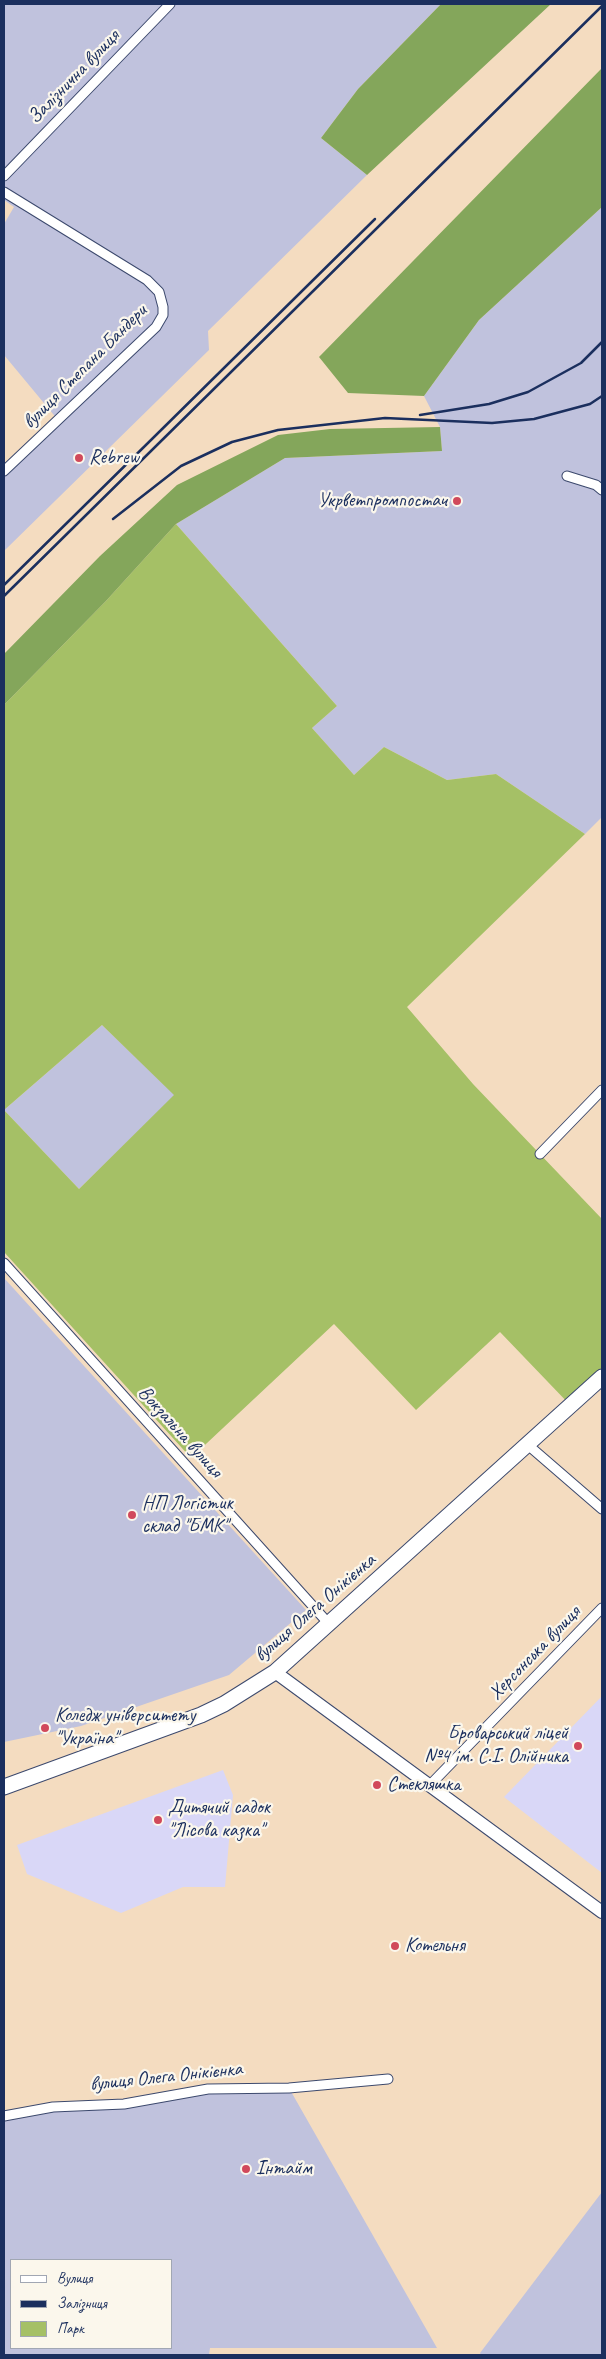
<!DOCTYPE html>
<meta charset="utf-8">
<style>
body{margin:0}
#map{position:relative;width:606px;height:2359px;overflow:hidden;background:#f4dcc0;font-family:Caveat,sans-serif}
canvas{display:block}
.frame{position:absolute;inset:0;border:5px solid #1b2f5e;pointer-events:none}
.legend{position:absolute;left:10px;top:2259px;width:162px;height:90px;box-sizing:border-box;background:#fbf7ec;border:1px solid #a1a7b3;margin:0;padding:6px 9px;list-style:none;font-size:15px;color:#1b2f5e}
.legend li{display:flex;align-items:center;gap:10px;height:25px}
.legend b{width:25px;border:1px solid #a1a7b3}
</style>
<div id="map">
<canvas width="606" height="2359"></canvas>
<div class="frame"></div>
<ul class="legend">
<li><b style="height:6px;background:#fff"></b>Вулиця</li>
<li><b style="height:6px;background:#1b2f5e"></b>Залізниця</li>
<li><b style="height:14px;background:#a5c066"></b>Парк</li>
</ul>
</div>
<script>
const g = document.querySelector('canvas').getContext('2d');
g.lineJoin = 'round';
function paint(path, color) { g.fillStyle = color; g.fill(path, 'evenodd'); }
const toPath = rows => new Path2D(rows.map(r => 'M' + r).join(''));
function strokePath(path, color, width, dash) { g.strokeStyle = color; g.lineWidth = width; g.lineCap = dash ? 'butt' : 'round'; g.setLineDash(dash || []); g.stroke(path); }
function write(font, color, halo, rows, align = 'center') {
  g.font = font + ' Caveat,sans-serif'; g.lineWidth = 4.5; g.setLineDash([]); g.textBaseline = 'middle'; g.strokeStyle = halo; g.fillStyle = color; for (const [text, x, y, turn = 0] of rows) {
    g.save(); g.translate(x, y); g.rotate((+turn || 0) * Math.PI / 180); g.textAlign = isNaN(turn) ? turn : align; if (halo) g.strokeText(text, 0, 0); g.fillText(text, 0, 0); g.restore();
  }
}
paint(toPath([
 [602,1696,602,1873,504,1797],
 [223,1770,233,1795,225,1887,183,1887,121,1913,27,1874,17,1845]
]), '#d9d7f7');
paint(toPath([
 [4,4,441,4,358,89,321,138,367,175,208,331,209,350,4,551,4,471,58,420,4,355,4,224,14,207,4,200],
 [602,207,602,817,585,834,496,774,447,780,384,747,354,775,312,728,337,706,176,524,285,458,442,451,440,427,424,396,479,320],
 [102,1025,175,1095,79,1189,4,1110],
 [4,1278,306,1610,229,1675,81,1726,4,1742],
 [289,2088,437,2348,210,2348,209,2355,4,2355,4,2116,124,2104,208,2089],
 [11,2260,171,2260,171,2348,11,2348],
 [602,2192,602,2355,481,2355,480,2353]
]), '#c0c2dd');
paint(toPath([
 [176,524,337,706,312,728,354,775,384,747,447,780,496,774,585,834,407,1007,473,1084,602,1219,602,1377,571,1406,500,1332,416,1410,334,1324,191,1458,4,1252,4,705,106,601],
 [102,1025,174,1095,79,1189,4,1110]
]), '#a5c066');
paint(toPath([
 [441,4,551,4,367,175,321,138,358,89],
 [602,68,602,207,479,320,424,396,348,393,319,357],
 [440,427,442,451,285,458,176,524,106,601,4,705,4,654,100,556,177,485,278,435,330,429]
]), '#84a65b');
const street = toPath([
 [4,176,170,4],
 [4,192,147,280,159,292,163,307,163,315,156,327,4,471],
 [567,476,596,485,602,490],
 [540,1154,602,1090],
 [4,1263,329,1624],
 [528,1445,602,1509],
 [429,1786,602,1608],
 [4,2116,53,2107,124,2104,208,2089,289,2088,388,2079]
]);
const secondary = toPath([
 [275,1672,602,1912]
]);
const primary = toPath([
 [4,1787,201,1715,224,1704,275,1672,602,1377]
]);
strokePath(street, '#3c496d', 11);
strokePath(secondary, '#3c496d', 14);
strokePath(primary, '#3c496d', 17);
strokePath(street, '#fff', 9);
strokePath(secondary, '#fff', 12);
strokePath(primary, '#fff', 15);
strokePath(toPath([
 [420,415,489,404,528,392,581,363,602,342],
 [113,519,181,466,232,442,278,430,385,418,492,423,534,419,590,404,602,396],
 [4,585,375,219],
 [4,596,602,6]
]), '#1b2f5e', 2.5);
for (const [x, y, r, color] of [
 [79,458,5,"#d1495b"],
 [457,501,5,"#d1495b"],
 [132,1515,5,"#d1495b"],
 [45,1728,5,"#d1495b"],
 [578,1746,5,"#d1495b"],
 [377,1785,5,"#d1495b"],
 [158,1820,5,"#d1495b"],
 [395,1946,5,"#d1495b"],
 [246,2169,5,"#d1495b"]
]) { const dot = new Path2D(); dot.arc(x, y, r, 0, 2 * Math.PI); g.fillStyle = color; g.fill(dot); strokePath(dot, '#fbf7ec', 2); }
write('20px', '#1b2f5e', '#fbf7ec', [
 ["Залізнична вулиця",74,77,-46],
 ["вулиця Степана Бандери",85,367,-45],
 ["Вокзальна вулиця",180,1432,48],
 ["вулиця Олега Онікієнка",315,1608,-41],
 ["Херсонська вулиця",535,1653,-46],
 ["вулиця Олега Онікієнка",166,2077,-6]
]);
write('20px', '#1b2f5e', '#fbf7ec', [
 ["Rebrew",89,458],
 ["Укрветпромпостач",447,501,"right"],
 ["НП Логістик",142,1504],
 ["склад \"БМК\"",142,1527],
 ["Коледж університету",55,1716],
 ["\"Україна\"",55,1739],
 ["Броварський ліцей",568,1734,"right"],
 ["№4 ім. С.І. Олійника",568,1757,"right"],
 ["Стекляшка",387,1785],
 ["Дитячий садок",168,1808],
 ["\"Лісова казка\"",168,1831],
 ["Котельня",405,1946],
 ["Інтайм",256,2169]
], 'left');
</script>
